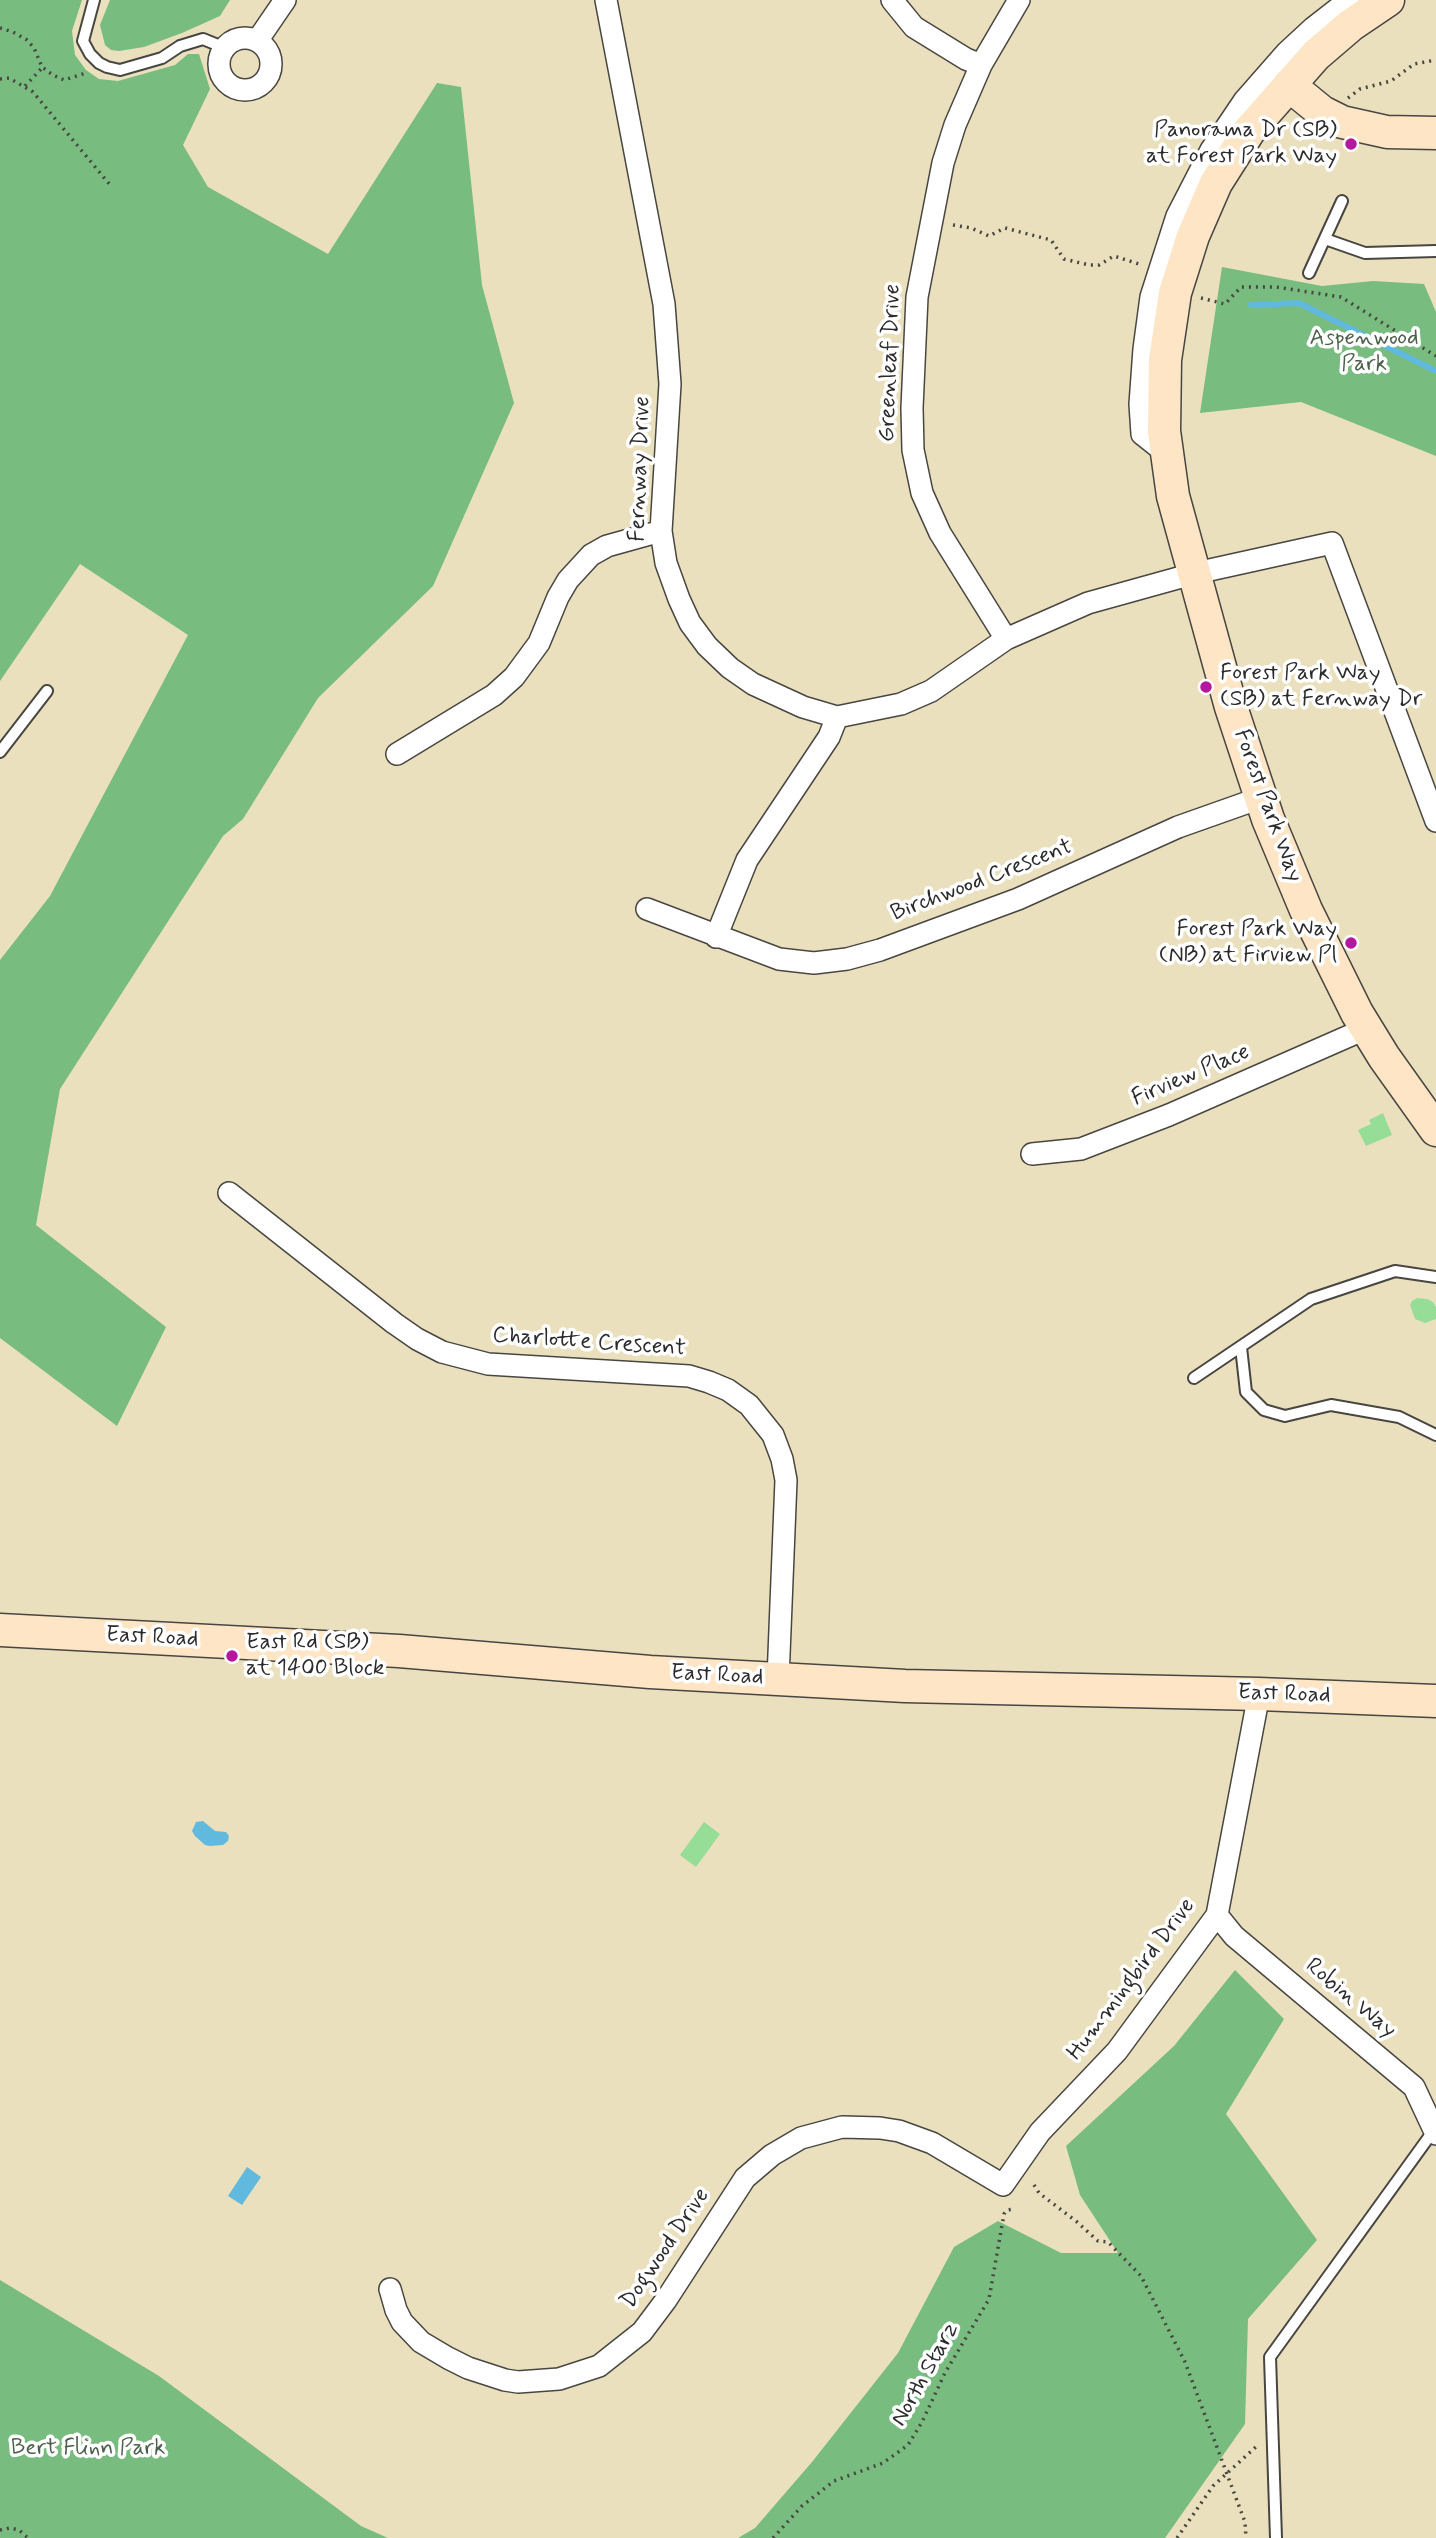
<!DOCTYPE html>
<style>
body{margin:0}
canvas{display:block;background:#eae0be}
</style>
<canvas width="1436" height="2538"></canvas>
<script>
const g = document.querySelector('canvas').getContext('2d');
g.lineJoin = 'round';
function paint(path, color) { g.fillStyle = color; g.fill(path, 'evenodd'); }
const toPath = rows => new Path2D(rows.map(r => 'M' + r).join(''));
function strokePath(path, color, width, dash) { g.strokeStyle = color; g.lineWidth = width; g.lineCap = dash ? 'butt' : 'round'; g.setLineDash(dash || []); g.stroke(path); }
function write(font, color, halo, rows, align = 'center') {
  g.font = font + ' Mynerve,sans-serif'; g.lineWidth = 7; g.setLineDash([]); g.textBaseline = 'middle'; g.strokeStyle = halo; g.fillStyle = color; for (const [text, x, y, turn = 0] of rows) {
    g.save(); g.translate(x, y); g.rotate((+turn || 0) * Math.PI / 180); g.textAlign = isNaN(turn) ? turn : align; if (halo) g.strokeText(text, 0, 0); g.fillText(text, 0, 0); g.restore();
  }
}
paint(toPath([
 [1383,1113,1392,1135,1366,1146,1358,1130,1371,1124,1369,1120],
 [1417,1298,1427,1299,1433,1302,1436,1307,1436,1319,1425,1323,1415,1319,1410,1305,1412,1301],
 [704,1822,720,1834,696,1867,680,1855]
]), '#96dd97');
paint(toPath([
 [0,0,82,0,72,31,75,55,86,70,99,79,118,81,175,65,188,54,199,54,210,89,183,145,208,187,328,254,437,83,461,87,482,285,514,403,433,586,318,698,243,819,223,836,60,1089,36,1225,166,1327,117,1426,0,1338,0,960,50,896,188,635,80,564,0,681],
 [110,0,230,0,220,16,182,33,144,47,119,51,111,50,105,45,100,25],
 [1222,267,1322,286,1373,281,1424,284,1436,312,1436,456,1301,402,1200,413],
 [1235,1970,1284,2019,1226,2114,1317,2240,1248,2319,1245,2424,1165,2538,738,2538,755,2528,812,2462,898,2353,954,2247,998,2221,1061,2253,1118,2253,1080,2195,1066,2146,1174,2046],
 [0,2280,159,2376,361,2526,388,2538,0,2538]
]), '#78bc80');
paint(toPath([
 [203,1821,215,1831,226,1832,229,1836,228,1841,223,1845,210,1846,205,1845,195,1836,192,1831,196,1822],
 [247,2167,261,2177,242,2205,228,2196]
]), '#61b9de');
strokePath(toPath([
 [1251,305,1299,303,1436,371]
]), '#61b9de', 6);
const lane = toPath([
 [94,0,83,41,90,54,99,63,107,67,120,70,162,58,180,46,203,39,225,48],
 [1325,239,1365,253,1436,251],
 [1309,273,1342,201],
 [0,752,47,691],
 [1241,1347,1246,1392,1264,1410,1285,1416,1331,1405,1399,1417,1436,1435],
 [1194,1378,1311,1299,1395,1271,1436,1277],
 [1276,2538,1270,2357,1434,2130]
]);
const street = toPath([
 [606,0,664,304,670,384,661,531,666,563,679,599,690,623,707,646,730,668,753,684,803,707,837,717,901,704,931,691,1006,639,1088,603,1196,573,1332,543,1436,821],
 [892,0,914,27,966,59,981,65],
 '219 64a26 26 0 1 1 52 0a26 26 0 1 1-52 0Z',
 [257,41,285,0],
 [1166,453,1142,434,1140,404,1144,349,1151,297,1177,216,1211,150,1244,101,1287,52,1313,28,1349,0],
 [1006,639,940,533,922,493,913,450,912,408,917,297,943,163,955,125,981,65,1019,0],
 [397,754,494,695,514,677,539,643,558,597,568,580,591,555,607,546,661,531],
 [647,909,779,959,814,963,847,959,880,950,1018,899,1178,827,1260,798],
 [716,937,747,860,829,737,837,717],
 [1032,1154,1081,1149,1169,1115,1365,1029],
 [229,1193,394,1323,417,1339,442,1352,488,1364,689,1376,709,1382,728,1390,749,1405,773,1435,782,1459,786,1480,778,1679],
 [1217,1915,1234,1936,1414,2087,1436,2134],
 [390,2289,396,2310,402,2322,421,2342,448,2358,468,2368,505,2380,518,2382,559,2379,599,2366,642,2332,666,2300,745,2178,772,2155,801,2138,842,2127,880,2128,899,2131,932,2143,1003,2185,1040,2132,1117,2051,1217,1915,1259,1694]
]);
const secondary = toPath([
 [1388,0,1351,25,1316,55,1249,131,1216,183,1193,236,1175,293,1165,360,1164,431,1173,496,1231,707,1268,819,1306,910,1357,1013,1384,1057,1436,1130],
 [1289,85,1322,112,1342,122,1387,132,1436,133],
 [0,1630,399,1651,650,1672,905,1686,1259,1694,1436,1701]
]);
strokePath(lane, '#484641', 14);
strokePath(street, '#484641', 24);
strokePath(secondary, '#484641', 35);
strokePath(toPath([
 [0,28,13,32,27,40,34,48,42,67,53,75,64,80,86,73],
 [0,79,9,78,33,92,111,186],
 [25,86,42,68],
 [1348,98,1360,89,1391,81,1414,64,1436,60],
 [953,225,971,228,989,236,1005,228,1051,240,1064,259,1089,265,1099,265,1114,256,1142,265],
 [1201,298,1225,304,1241,287,1276,287,1341,297,1436,356],
 [1034,2185,1039,2193,1077,2222,1098,2241,1108,2242,1141,2276,1185,2362,1245,2522,1246,2538],
 [0,2530,10,2528,19,2530,28,2538],
 [773,2538,802,2506,834,2481,883,2463,908,2445,922,2422,945,2373,989,2299,1004,2214,1007,2210,1014,2209],
 [1177,2538,1213,2486,1258,2445]
]), '#484641', 3.5, [2, 5]);
strokePath(lane, '#fff', 10);
strokePath(street, '#fff', 21);
strokePath(secondary, '#fde5c5', 32);
for (const [x, y, r, color] of [
 [1351,144,7,"#b5179e"],
 [1206,687,7,"#b5179e"],
 [1351,943,7,"#b5179e"],
 [232,1656,7,"#b5179e"]
]) { const dot = new Path2D(); dot.arc(x, y, r, 0, 2 * Math.PI); g.fillStyle = color; g.fill(dot); strokePath(dot, '#fff', 2.5); }
write('23px', '#2b2b2b', '#fff', [
 ["Panorama Dr (SB)",1337,131],
 ["at Forest Park Way",1337,157],
 ["Forest Park Way",1220,674,"left"],
 ["(SB) at Fernway Dr",1220,700,"left"],
 ["Forest Park Way",1337,930],
 ["(NB) at Firview Pl",1337,956],
 ["East Rd (SB)",246,1643,"left"],
 ["at 1400 Block",246,1669,"left"]
], 'right');
write('23px', '#4b604b', '#fff', [
 ["Aspenwood",1364,339],
 ["Park",1364,365],
 ["Bert Flinn Park",88,2449]
]);
write('23px', '#2b2b2b', '#fff', [
 ["Greenleaf Drive",891,363,-88],
 ["Fernway Drive",641,469,-88],
 ["Forest Park Way",1267,806,70],
 ["Birchwood Crescent",982,881,-21],
 ["Firview Place",1191,1076,-23],
 ["Charlotte Crescent",589,1343,4],
 ["East Road",152,1638,3],
 ["East Road",717,1676,3],
 ["East Road",1284,1695,2],
 ["Hummingbird Drive",1132,1980,-53],
 ["Robin Way",1350,1999,40],
 ["Dogwood Drive",666,2249,-56],
 ["North Starz",926,2375,-61]
]);
</script>
